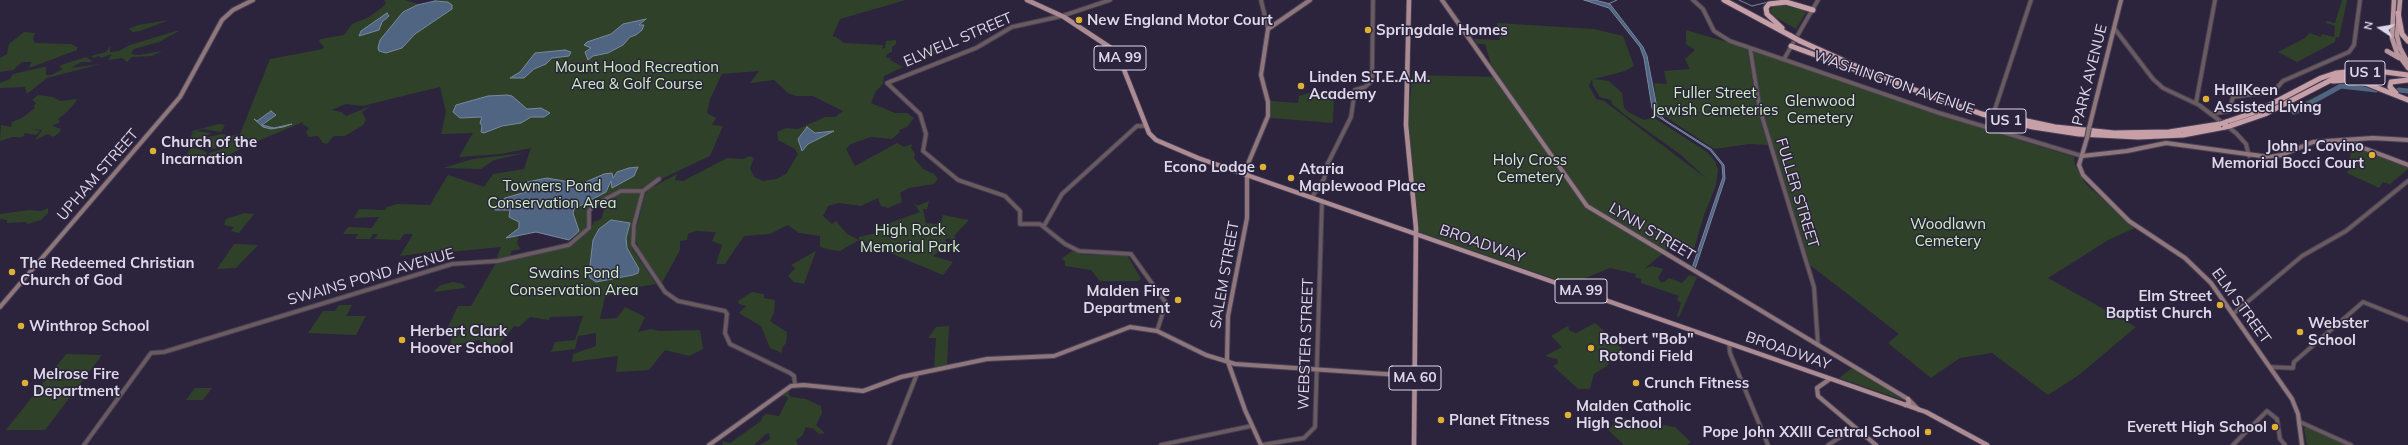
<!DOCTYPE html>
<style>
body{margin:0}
#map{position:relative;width:2408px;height:445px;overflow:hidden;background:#2c233c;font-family:Mulish,sans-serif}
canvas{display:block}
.north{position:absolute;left:2360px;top:8px;width:40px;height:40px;-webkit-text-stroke:3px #2c233c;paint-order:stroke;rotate:282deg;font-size:11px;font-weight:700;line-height:16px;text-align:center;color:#ddd8e9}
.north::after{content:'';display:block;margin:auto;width:14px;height:18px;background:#ddd8e9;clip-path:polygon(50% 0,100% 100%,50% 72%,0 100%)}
</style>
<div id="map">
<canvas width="2408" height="445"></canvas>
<div class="north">N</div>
</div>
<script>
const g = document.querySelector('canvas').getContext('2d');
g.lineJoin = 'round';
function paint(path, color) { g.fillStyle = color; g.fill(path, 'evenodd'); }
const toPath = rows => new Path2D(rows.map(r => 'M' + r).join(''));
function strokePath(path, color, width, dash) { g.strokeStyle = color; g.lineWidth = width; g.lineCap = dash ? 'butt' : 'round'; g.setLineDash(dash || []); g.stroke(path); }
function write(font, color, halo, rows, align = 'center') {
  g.font = font + ' Mulish,sans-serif'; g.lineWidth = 3; g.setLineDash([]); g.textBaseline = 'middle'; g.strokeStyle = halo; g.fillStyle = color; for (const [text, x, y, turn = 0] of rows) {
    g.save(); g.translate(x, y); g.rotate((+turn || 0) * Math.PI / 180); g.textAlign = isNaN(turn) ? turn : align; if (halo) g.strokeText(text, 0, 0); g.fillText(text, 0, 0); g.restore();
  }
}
paint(toPath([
 [384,0,405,0,418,4,409,8,446,1,430,2,434,0,906,0,840,19,833,35,833,37,836,37,844,43,883,45,882,49,885,48,886,41,896,40,896,44,892,47,892,52,887,54,886,58,891,58,890,60,903,67,884,76,883,84,876,91,871,103,895,113,907,113,914,118,907,127,899,130,900,132,892,139,871,137,851,144,846,149,855,166,897,143,904,147,912,144,911,148,915,154,914,158,923,169,934,174,938,179,934,184,909,188,900,193,902,202,888,208,881,206,878,198,861,206,839,203,828,206,823,216,832,224,836,221,847,234,859,240,859,237,880,232,879,227,920,212,912,201,917,206,929,201,927,209,923,209,926,223,940,224,943,215,969,220,954,236,956,239,953,241,949,238,945,240,949,244,933,256,953,262,943,275,859,240,840,251,831,250,820,247,820,236,799,233,788,225,770,234,744,236,725,264,716,264,722,245,712,241,716,232,696,231,688,234,687,240,680,241,680,250,662,283,639,250,636,241,636,230,645,195,649,189,677,174,675,180,683,181,727,158,743,159,750,156,754,158,750,168,754,177,763,181,776,179,786,174,798,154,795,149,778,140,777,132,786,128,798,129,825,117,835,117,843,111,813,96,796,96,788,93,774,80,750,83,759,71,722,74,710,99,707,113,716,118,712,125,723,126,710,156,642,188,620,190,594,202,587,211,587,227,574,240,572,238,566,239,538,231,519,235,517,244,521,249,511,251,511,257,496,259,501,247,450,252,451,250,444,250,400,256,413,234,404,234,400,240,374,239,378,234,373,234,370,239,355,239,358,234,343,234,348,227,372,228,379,217,354,218,359,209,385,210,387,207,397,204,430,205,448,175,484,187,493,174,524,169,531,148,500,154,459,157,473,133,441,134,446,112,440,87,362,106,346,104,331,110,341,112,346,116,371,106,362,112,366,120,363,125,345,136,334,136,327,144,323,143,318,136,309,137,306,132,309,128,302,124,303,122,258,141,244,143,238,139,270,59,323,49,324,47,319,41,321,39,344,35,352,24,369,17,384,6,386,3],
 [2342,0,2347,0,2346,5,2339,38,2336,37,2335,42,2297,62,2278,52,2305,38,2310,33,2321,37,2322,34,2334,37,2335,26,2326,23,2327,21,2335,23],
 [1780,4,1807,11,1796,29,1773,16,1770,10,1774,5],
 [169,20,140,31,133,32,129,29,138,25],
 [1497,23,1594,29,1623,36,1634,66,1625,71,1594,79,1609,81,1622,93,1624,108,1628,112,1644,120,1653,117,1707,152,1715,161,1718,170,1716,185,1704,215,1694,249,1673,241,1661,255,1644,269,1652,266,1663,269,1658,278,1661,282,1664,282,1669,278,1682,283,1689,275,1697,277,1679,317,1677,316,1681,303,1677,300,1679,296,1641,283,1641,279,1635,277,1636,274,1610,268,1583,279,1582,282,1576,280,1572,285,1419,232,1408,129,1412,75,1500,77,1491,64,1485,44,1477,44,1474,39,1500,40],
 [1592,79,1593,86,1600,97,1611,100,1612,104,1624,114,1681,155,1707,179,1604,101,1596,99,1589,86],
 [1686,30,1747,48,1757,109,1768,145,1749,144,1714,149,1660,113,1657,108,1654,83,1667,84,1664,71,1690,69,1685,59,1695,50,1686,44],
 [176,31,179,31,159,42,134,49,131,54,139,55,162,51,152,56,132,57,127,62,122,58,108,60,112,54,101,58,99,56,94,58,91,56,106,52,110,46,110,52,119,51,130,45],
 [24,32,35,33,33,38,35,43,71,44,77,47,77,50,32,67,29,67,32,62,22,62,13,70,0,72,0,58,7,54,9,44],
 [934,48,938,49,940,52,905,65,906,63,921,58,917,52],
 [1753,50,1944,117,2074,157,2075,165,2085,183,2135,228,2110,239,2048,278,2136,327,2079,375,2048,395,1992,353,1960,358,1931,378,1888,343,1899,334,1810,265,1762,111],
 [86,57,93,62,81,62,71,68,101,64,47,78,27,94,25,87,0,88,0,83,10,79,13,74,44,67,46,67,46,75,51,75,63,69,59,67,61,65],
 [2343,84,2365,86,2384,93,2344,87,2309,105,2299,114,2288,113,2299,104,2307,105,2305,101],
 [1309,93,1334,94,1333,123,1271,118,1271,101,1298,103,1299,96],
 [38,95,53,97,60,101,78,99,67,112,58,119,60,122,52,126,61,129,59,133,53,137,48,134,35,140,42,130,31,129,40,131,36,135,25,133,23,137,13,137,0,141,1,125,11,127,12,122,22,118,35,108,34,106,36,103,32,100],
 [219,124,225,125,221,132,203,129,196,131,211,133,193,145,188,143,192,134,195,132,191,133,192,131],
 [222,134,227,135,226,137,238,134,238,141,248,145,221,159,204,162,209,153,222,149,225,143,222,142,223,139,215,149,193,147,208,137],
 [192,147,207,152,202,163,180,163],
 [2355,147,2408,166,2408,169,2390,184,2396,187,2383,182,2379,188,2347,173,2350,168,2348,165,2351,153,2354,153],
 [525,153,494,160,481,169,443,168,473,159],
 [639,192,641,194,630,241,633,250,656,284,622,290,605,297,600,319,617,318,625,307,645,317,638,332,651,329,659,331,700,330,703,349,689,356,665,350,649,370,616,372,618,356,572,362,573,354,596,346,596,333,578,336,575,349,551,352,555,342,575,340,583,316,550,317,549,320,530,317,519,327,514,326,493,352,479,340,450,346,453,328,448,327,458,306,471,306,496,263,570,246,589,231,594,222,601,219,608,198,621,193],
 [48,208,48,213,41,220,28,224,25,222,7,223,7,220,0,219,0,214,29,210,41,211],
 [244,213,254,214,239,233,231,231,234,227,224,225,226,219],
 [234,244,258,245,236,268,217,269],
 [816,251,804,284,794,282,788,276,795,268,791,265],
 [1072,251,1089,255,1127,255,1141,279,1137,281,1100,281,1091,270,1065,266,1065,261,1061,259],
 [453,282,463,284,465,288,433,292,441,285],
 [752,292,764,294,764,298,775,300,774,313,770,321,787,332,786,343,782,348,782,353,770,348,761,326,739,313,746,306,739,304,738,301],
 [339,305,352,305,346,316,366,316,356,335,308,333,323,311,335,311],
 [1595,323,1616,341,1617,344,1625,351,1611,359,1607,366,1594,374,1590,389,1578,389,1553,366,1558,363,1557,359,1545,356,1562,347,1551,336,1568,326,1570,331,1576,333],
 [949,326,947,365,934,367,936,338,928,338,936,327],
 [66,354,102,355,45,430,6,430],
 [1851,369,1854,369,1906,401,1839,378],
 [195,388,212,388,203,400,186,400],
 [790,389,788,394,791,397,806,399,821,406,822,413,816,425,825,433,819,434,814,429,806,427,802,436,796,440,798,445,760,445,770,439,769,433,766,434,754,445,723,445,722,441,730,443,761,421,762,417,766,414,779,416,788,398,786,396,781,395],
 [1620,415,1623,418,1675,427,1691,442,1687,445,1624,445,1608,430,1614,423,1612,421],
 [2307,427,2347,445,2307,445,2304,428]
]), '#2f4229');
const water = toPath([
 [1584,0,1595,0,1610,4,1643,47,1647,56,1658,113,1665,120,1711,149,1724,165,1725,179,1695,269,1692,268,1723,177,1722,165,1710,150,1657,116,1652,108,1644,58,1640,47,1609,8,1584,0],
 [435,1,448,2,452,5,452,9,415,34,402,48,386,53,379,51,378,48,380,40,403,12,417,5,435,1],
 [387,13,389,16,382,22,379,30,359,36,361,31,387,13],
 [646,19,639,25,644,25,642,30,636,35,630,37,623,45,608,53,593,56,588,60,585,52,591,48,584,45,587,42,611,34,623,24,646,19],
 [565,50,571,52,569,56,552,58,546,64,534,69,524,78,510,78,520,72,535,53,565,50],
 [507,95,512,96,527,109,541,108,550,113,544,117,531,117,521,123,502,126,484,133,481,132,482,126,480,123,482,117,460,118,453,112,456,105,488,96,507,95],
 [271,111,276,115,262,125,274,128,292,124,283,127,271,129,263,127,254,119,257,121,271,111],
 [807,127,815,133,834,131,808,144,802,151,798,139,807,127],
 [629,168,638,167,634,176,612,188,611,181,606,192,574,209,573,213,579,231,569,240,536,232,506,238,519,228,519,222,509,217,510,210,495,210,494,207,505,198,536,189,527,184,527,182,547,178,581,184,604,174,612,173,613,178,617,172,629,168],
 [611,220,630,223,626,238,627,248,639,269,638,273,633,275,596,282,590,278,589,274,593,240,599,229,611,220]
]);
paint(water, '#4f6581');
strokePath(water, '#7a88a0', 1);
strokePath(toPath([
 [1739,0,1752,6,1772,1],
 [1608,4,1617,0]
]), '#7a88a0', 1);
strokePath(toPath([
 [2399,90,2408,91],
 [2294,112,2341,86,2376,90]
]), '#4f6581', 5);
const tertiary = toPath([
 [1110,0,1062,16,1012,27,976,48,887,83,920,114,926,134,923,151,958,180,1005,196,1020,211,1020,224,1040,224,1065,244,1079,251,1131,254,1166,303,1157,331],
 [1261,0,1268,29],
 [1693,0,1703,9,1714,31,1730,41,1939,113,2082,156],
 [2114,28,2153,79,2163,88,2199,105,2236,133,2246,144,2249,156],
 [1750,48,1760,110,1814,287,1818,345],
 [1784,59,1818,0],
 [2196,103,2215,0],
 [1994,112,2031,0],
 [2211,114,2229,111,2233,97,2274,91,2283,81,2349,52,2354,45,2360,0],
 [643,191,634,225,633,244,665,292,678,301,725,311,727,314,725,333,730,344,790,373,794,376,795,385],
 [1312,197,1324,179,1327,165,1351,117,1355,90,1365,87,1372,81,1373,0],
 [1044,226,1062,194,1137,126,1146,126],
 [2233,314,2302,256,2346,231,2408,181],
 [1729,343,1730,353,1768,445],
 [2270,367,2293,368,2294,362,2363,302,2408,320],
 [2300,422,2351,445],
 [84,445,151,353,164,352,452,264,498,261,569,245,589,228,589,211,594,205,621,191,643,191,659,179],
 [889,445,917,374],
 [1161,445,1251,426],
 [1261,445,1304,438,1315,427,1322,201],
 [1828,445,1855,428],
 [2233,445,2267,411,2277,419,2280,439,2285,445]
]);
const secondary = toPath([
 [1442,0,1587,206,1908,399,1919,410],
 [2089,128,2121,0],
 [2087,138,2079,165,2083,175,2129,221,2185,258,2211,283,2292,399,2298,414,2302,445],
 [2345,141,2408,165],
 [2082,156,2127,151,2166,143,2269,157,2282,155,2313,142,2373,138,2408,140],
 [0,307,180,97,222,20,233,10,253,0],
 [1830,379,1817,388,1818,396,1876,445],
 [709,445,791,386,804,385,863,391,901,377,987,359,1054,356,1130,327,1157,331,1206,355,1235,364,1415,376],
 [1261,445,1245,410,1227,359,1228,316,1247,218,1247,166,1268,116,1268,102,1261,75,1268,29,1310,0]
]);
const primary = toPath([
 [1027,0,1064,17,1114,50,1119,57,1149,133,1156,140,1198,158,1926,412,1987,445],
 [1409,0,1406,125,1416,228,1414,445],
 [1905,405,1909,403,1908,399]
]);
const trunk = toPath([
 [2394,0,2392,38,2397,53,2408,68],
 [2400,0,2397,36,2400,48,2408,63],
 [2387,51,2399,58]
]);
const motorway = toPath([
 [1724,0,1791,36],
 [2398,13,2402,34,2408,41],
 [1782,28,1767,14,1766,8,1769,4,1786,2,1813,10],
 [1800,41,1869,72,1933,97,1982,114,2033,127,2079,134,2138,137,2183,135,2225,127],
 [1791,46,1867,74],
 [2333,81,2347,80,2365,83,2408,100],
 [2396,93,2390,87,2391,82,2408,80],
 [1994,114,2055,127,2114,133,2169,132,2220,124],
 [2226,122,2258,111,2321,78,2336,73,2370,70,2408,75],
 [2230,126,2265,114,2333,79,2350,74,2372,74]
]);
strokePath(tertiary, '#484058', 5.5);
strokePath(secondary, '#484058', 6);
strokePath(primary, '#484058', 6);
strokePath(trunk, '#484058', 6);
strokePath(motorway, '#484058', 7);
strokePath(tertiary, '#6a5b5e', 3.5);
strokePath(secondary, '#8f767b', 4);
strokePath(primary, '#ac8c92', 4.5);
strokePath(trunk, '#b9969c', 4.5);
strokePath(motorway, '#c69fa7', 5);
const tertiaryBridge = toPath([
 [1992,120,1994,112]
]);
const secondaryBridge = toPath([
 [2087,138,2089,128]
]);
const motorwayBridge = toPath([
 [1791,36,1800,41],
 [2220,124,2226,122],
 [2225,127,2230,126]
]);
strokePath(tertiaryBridge, '#484058', 5.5, []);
strokePath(secondaryBridge, '#484058', 6, []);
strokePath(motorwayBridge, '#484058', 7, []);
strokePath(tertiaryBridge, '#6a5b5e', 3.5);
strokePath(secondaryBridge, '#8f767b', 4);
strokePath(motorwayBridge, '#c69fa7', 5);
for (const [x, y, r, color] of [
 [1079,20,4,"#ddb233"],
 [1368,30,4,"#ddb233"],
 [1301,86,4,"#ddb233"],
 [2206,99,4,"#ddb233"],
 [153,151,4,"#ddb233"],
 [2372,155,4,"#ddb233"],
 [1263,167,4,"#ddb233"],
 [1291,178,4,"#ddb233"],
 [12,272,4,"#ddb233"],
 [1178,300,4,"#ddb233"],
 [2220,305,4,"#ddb233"],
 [21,326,4,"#ddb233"],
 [2300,332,4,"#ddb233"],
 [402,340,4,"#ddb233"],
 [1591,348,4,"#ddb233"],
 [25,383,4,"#ddb233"],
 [1636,383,4,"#ddb233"],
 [1568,415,4,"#ddb233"],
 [1441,420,4,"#ddb233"],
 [2275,427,4,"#ddb233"],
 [1928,432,4,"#ddb233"]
]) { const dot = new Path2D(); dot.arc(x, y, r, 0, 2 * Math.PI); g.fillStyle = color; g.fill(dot); strokePath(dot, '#2c233c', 1.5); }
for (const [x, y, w] of [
 [1120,58,52],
 [2365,73,40],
 [2006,121,40],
 [1581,291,52],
 [1415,378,52]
]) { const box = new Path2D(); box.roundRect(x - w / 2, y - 12, w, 24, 3); g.fillStyle = '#2c233c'; g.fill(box); strokePath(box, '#ddd8e9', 1); }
write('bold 14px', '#ddd8e9', null, [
 ["MA 99",1120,58],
 ["US 1",2365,73],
 ["US 1",2006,121],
 ["MA 99",1581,291],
 ["MA 60",1415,378]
]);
write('bold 15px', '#ddd8e9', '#2c233c', [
 ["New England Motor Court",1087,20],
 ["Springdale Homes",1376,30],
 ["Linden S.T.E.A.M.",1309,77],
 ["Academy",1309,94],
 ["HallKeen",2214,90],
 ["Assisted Living",2214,107],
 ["Church of the",161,142],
 ["Incarnation",161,159],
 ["John J. Covino",2364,146,"right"],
 ["Memorial Bocci Court",2364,163,"right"],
 ["Econo Lodge",1255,167,"right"],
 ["Ataria",1299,169],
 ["Maplewood Place",1299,186],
 ["The Redeemed Christian",20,263],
 ["Church of God",20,280],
 ["Malden Fire",1170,291,"right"],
 ["Department",1170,308,"right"],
 ["Elm Street",2212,296,"right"],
 ["Baptist Church",2212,313,"right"],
 ["Webster",2308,323],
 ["School",2308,340],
 ["Winthrop School",29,326],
 ["Herbert Clark",410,331],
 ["Hoover School",410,348],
 ["Robert \"Bob\"",1599,339],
 ["Rotondi Field",1599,356],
 ["Melrose Fire",33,374],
 ["Department",33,391],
 ["Crunch Fitness",1644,383],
 ["Malden Catholic",1576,406],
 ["High School",1576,423],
 ["Planet Fitness",1449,420],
 ["Everett High School",2267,427,"right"],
 ["Pope John XXIII Central School",1920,432,"right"]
], 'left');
write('15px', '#ddd8e9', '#2c233c', [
 ["ELWELL STREET",958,40,-23],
 ["PARK AVENUE",2090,75,-76],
 ["WASHINGTON AVENUE",1894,83,19],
 ["UPHAM STREET",98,175,-49],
 ["FULLER STREET",1797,193,73],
 ["LYNN STREET",1652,232,31],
 ["BROADWAY",1482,244,19],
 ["SALEM STREET",1225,275,-80],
 ["SWAINS POND AVENUE",371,277,-16],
 ["ELM STREET",2241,306,54],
 ["WEBSTER STREET",1306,344,-88],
 ["BROADWAY",1788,351,19]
]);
write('15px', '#caf2bd', '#2c233c', [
 ["Mount Hood Recreation",637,67],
 ["Area & Golf Course",637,84],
 ["Fuller Street",1715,93],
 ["Jewish Cemeteries",1715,110],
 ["Glenwood",1820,101],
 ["Cemetery",1820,118],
 ["Holy Cross",1530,160],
 ["Cemetery",1530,177],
 ["Towners Pond",552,186],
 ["Conservation Area",552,203],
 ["Woodlawn",1948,224],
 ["Cemetery",1948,241],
 ["High Rock",910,230],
 ["Memorial Park",910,247],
 ["Swains Pond",574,273],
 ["Conservation Area",574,290]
]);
</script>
